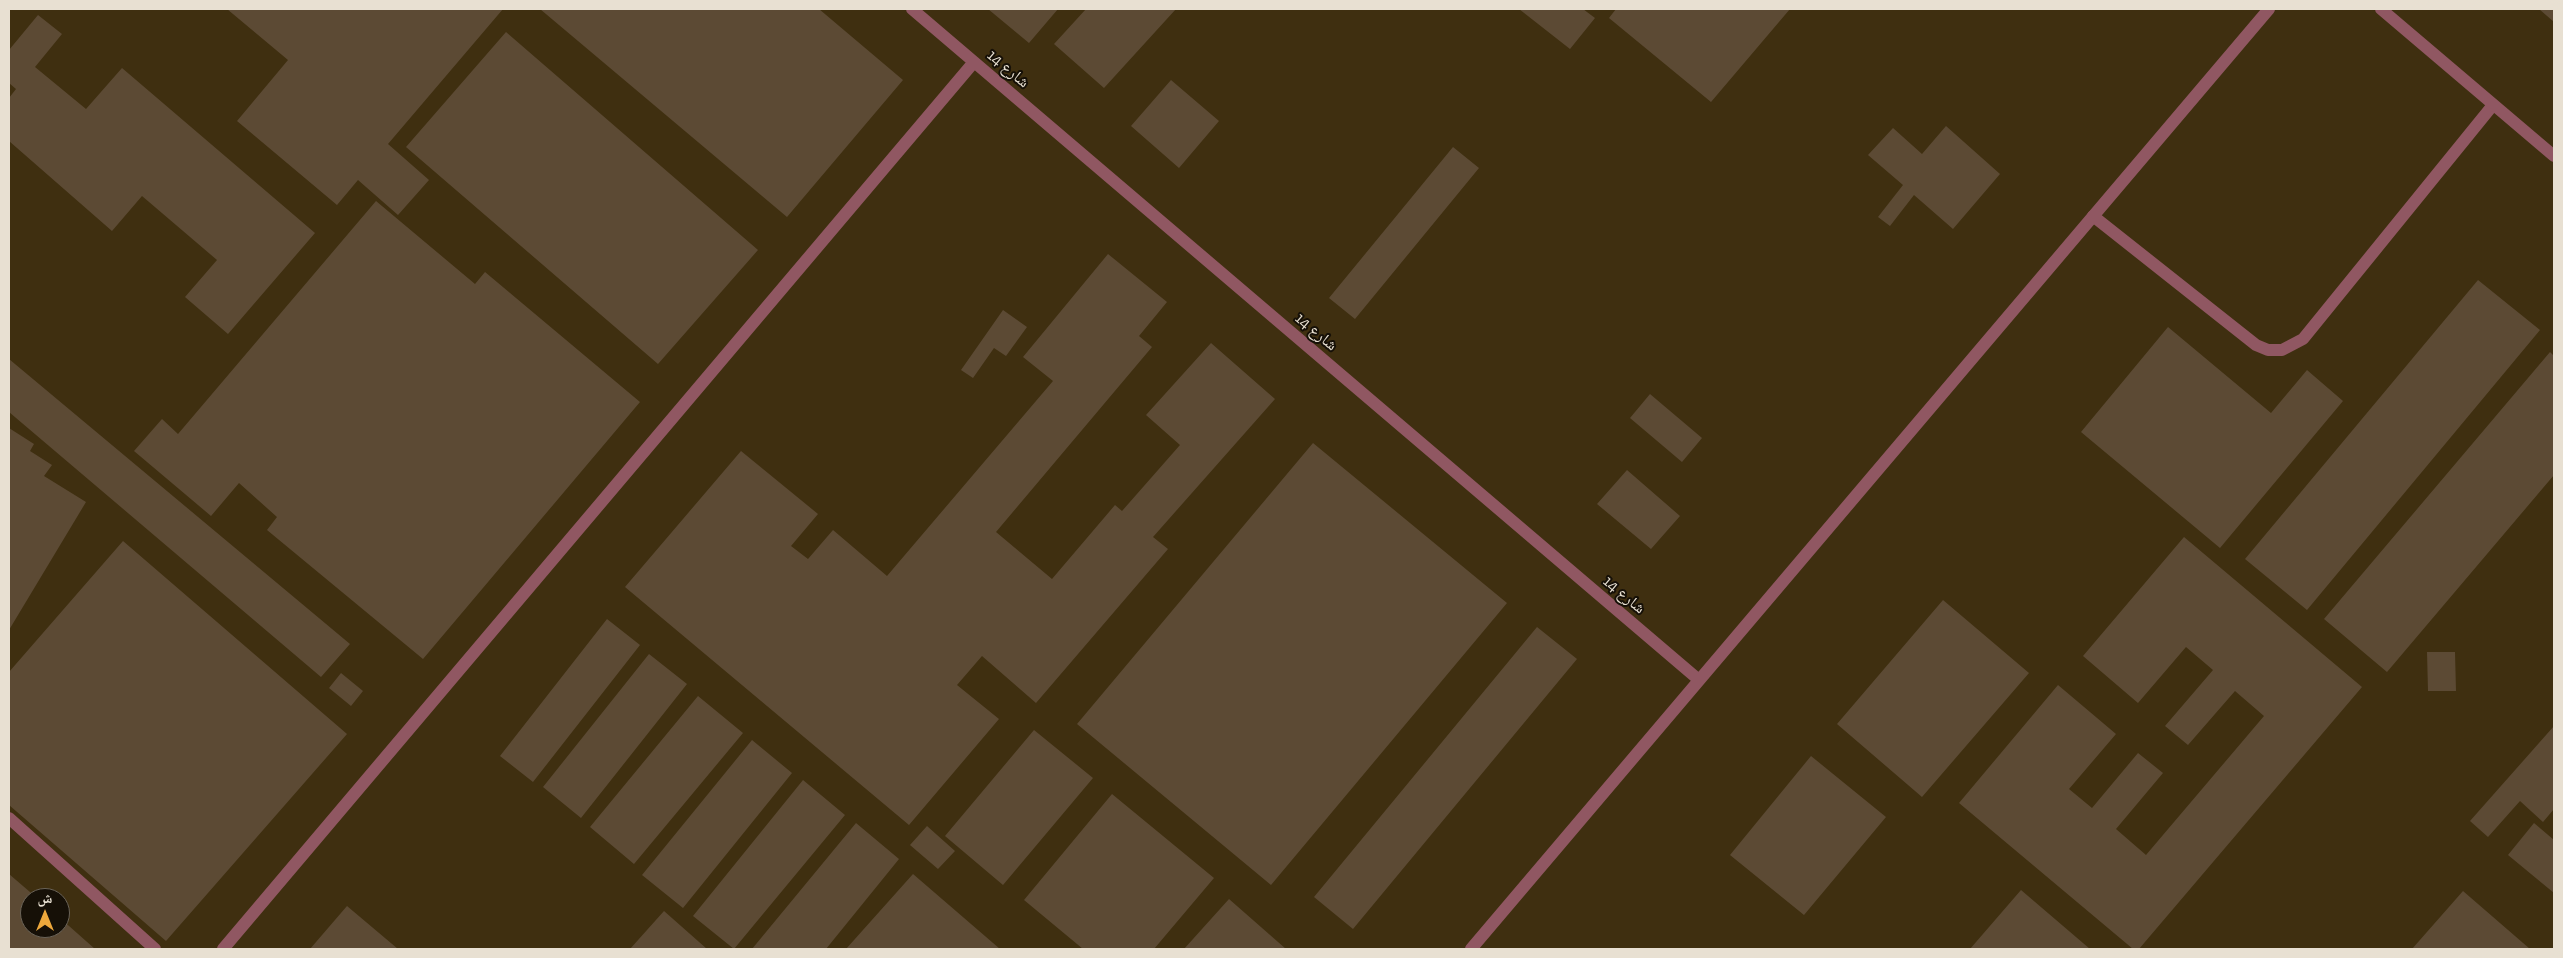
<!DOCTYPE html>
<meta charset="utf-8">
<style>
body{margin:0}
#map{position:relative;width:2563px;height:958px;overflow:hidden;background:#33260e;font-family:"Zilla Slab","Noto Naskh Arabic",serif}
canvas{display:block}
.frame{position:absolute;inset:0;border:10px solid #e8e0d2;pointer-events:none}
.north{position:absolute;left:20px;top:888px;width:50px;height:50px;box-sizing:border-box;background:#161007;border:1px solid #6a6358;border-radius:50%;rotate:0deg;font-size:14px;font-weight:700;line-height:20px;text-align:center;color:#e8e0d2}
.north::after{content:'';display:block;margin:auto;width:18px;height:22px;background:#eda83c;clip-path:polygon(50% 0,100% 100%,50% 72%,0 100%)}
</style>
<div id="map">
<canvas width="2563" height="958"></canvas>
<div class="frame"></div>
<div class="north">ش</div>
</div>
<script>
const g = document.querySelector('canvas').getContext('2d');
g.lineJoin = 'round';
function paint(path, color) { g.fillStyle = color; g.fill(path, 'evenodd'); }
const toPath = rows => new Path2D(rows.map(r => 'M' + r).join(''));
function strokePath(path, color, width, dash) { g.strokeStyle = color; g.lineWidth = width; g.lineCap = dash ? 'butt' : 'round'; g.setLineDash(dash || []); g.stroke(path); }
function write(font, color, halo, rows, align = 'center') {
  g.font = font + ' "Zilla Slab","Noto Naskh Arabic",serif'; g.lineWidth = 4; g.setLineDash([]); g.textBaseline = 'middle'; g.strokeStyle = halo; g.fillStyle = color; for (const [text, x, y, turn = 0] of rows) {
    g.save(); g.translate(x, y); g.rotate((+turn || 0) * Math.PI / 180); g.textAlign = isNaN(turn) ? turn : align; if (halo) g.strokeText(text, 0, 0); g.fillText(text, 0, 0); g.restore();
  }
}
paint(toPath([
 [9,9,2554,9,2554,949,9,949],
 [30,898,60,898,60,928,30,928]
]), '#3f2f10');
paint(toPath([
 [227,9,503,9,388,144,429,180,398,215,358,180,337,205,237,121,288,60],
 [540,9,819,9,903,80,787,217],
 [988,9,1058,9,1029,43],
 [1086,9,1176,9,1104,88,1054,44],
 [1519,9,1583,9,1595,18,1570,49],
 [1616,9,1790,9,1711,102,1609,18],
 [2539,9,2554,9,2554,22],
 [38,15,62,34,35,67,86,109,122,68,315,233,228,334,185,297,217,260,142,196,112,231,9,141,9,98,16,89,9,83,9,50],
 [506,32,758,250,658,364,406,147],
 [1171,80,1219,121,1179,168,1131,126],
 [1946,126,2000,174,1953,229,1914,195,1890,226,1878,217,1903,185,1868,155,1893,128,1922,154],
 [1453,147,1479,168,1355,319,1329,298],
 [376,201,475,284,485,272,640,402,423,659,267,530,277,517,239,483,211,516,134,451,162,419,178,434],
 [1108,254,1167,302,1139,336,1152,347,996,532,1052,579,1115,505,1122,511,1180,445,1146,415,1211,343,1275,399,1153,537,1168,549,1036,703,982,656,957,685,999,719,909,825,625,587,741,451,818,514,791,546,808,559,833,530,887,576,1053,381,1023,357],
 [2478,280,2540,330,2307,610,2245,559],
 [1003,310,1027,327,1006,356,994,348,973,378,961,370],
 [2168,327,2271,413,2307,370,2343,401,2220,548,2081,432],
 [2550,352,2554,356,2554,475,2387,672,2324,619],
 [9,359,350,644,321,677,9,412],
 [1650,394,1702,438,1682,462,1630,418],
 [9,428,34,444,30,451,52,465,44,476,86,502,9,630],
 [1313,443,1507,603,1271,885,1077,724],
 [1627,470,1680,516,1651,549,1597,504],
 [2184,537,2362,687,2139,949,2133,949,1959,803,2058,685,2116,734,2069,789,2092,808,2138,753,2163,773,2116,829,2146,855,2264,716,2235,691,2188,745,2165,726,2213,670,2186,647,2138,703,2083,656],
 [123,541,347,734,166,941,9,805,9,672],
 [1943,600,2029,673,1922,797,1837,724],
 [607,619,640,645,533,782,500,756],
 [1537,627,1577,659,1353,929,1314,897],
 [2427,652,2455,652,2456,691,2428,691],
 [649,654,687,684,581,818,543,787],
 [341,673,363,691,351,706,329,688],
 [698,696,743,733,634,864,590,827],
 [2554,726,2554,809,2543,822,2520,801,2488,837,2470,821],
 [1034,730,1093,778,1003,885,945,836],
 [752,740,792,773,683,908,642,875],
 [1811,756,1886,817,1804,915,1730,855],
 [803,780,845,815,734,949,693,916],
 [1112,794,1214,878,1154,949,1083,949,1024,900],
 [856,823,899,859,826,949,752,949],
 [2534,823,2554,840,2554,893,2508,855],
 [927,826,955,851,938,869,910,845],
 [9,874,37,898,30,898,30,928,60,928,60,918,95,949,9,949],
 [913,874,1000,949,846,949],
 [2021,890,2090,949,1970,949],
 [2463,891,2530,949,2412,949],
 [1229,899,1286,949,1184,949],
 [347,906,398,949,310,949],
 [664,911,707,949,630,949]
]), '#5c4a34');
strokePath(toPath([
 [2093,216,2256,345,2268,350,2282,350,2303,339,2493,105],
 [9,818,155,949]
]), '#905762', 12);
strokePath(toPath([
 [912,9,1699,680],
 [2381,9,2554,156],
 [223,949,974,62],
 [1471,949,2269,9]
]), '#905762', 12);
write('16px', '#e8e0d2', '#161007', [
 ["شارع 14",1008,69,40],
 ["شارع 14",1316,332,40],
 ["شارع 14",1624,595,40]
]);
</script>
